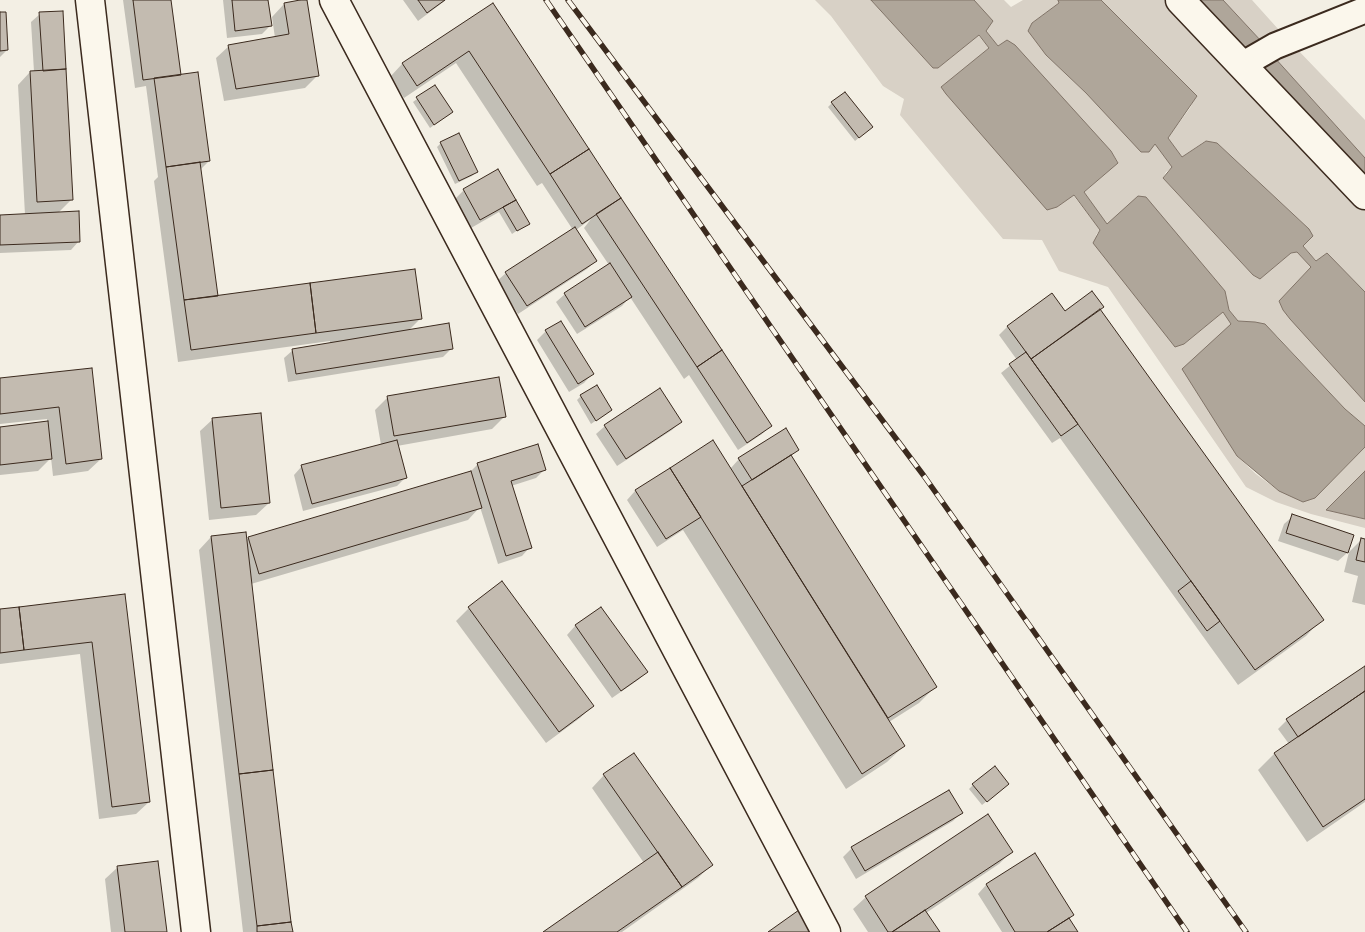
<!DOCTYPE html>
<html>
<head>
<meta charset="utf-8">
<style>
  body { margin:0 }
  canvas { display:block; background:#f3efe4 }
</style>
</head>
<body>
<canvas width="1365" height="932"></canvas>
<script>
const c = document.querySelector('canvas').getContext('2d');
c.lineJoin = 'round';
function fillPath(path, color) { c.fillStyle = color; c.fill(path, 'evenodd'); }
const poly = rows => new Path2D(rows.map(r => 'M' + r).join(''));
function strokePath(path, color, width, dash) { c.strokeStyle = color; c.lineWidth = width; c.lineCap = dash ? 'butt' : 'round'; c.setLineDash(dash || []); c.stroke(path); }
const green = poly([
  [815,0,871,0,933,68,938,68,978,35,989,48,942,87,1057,207,1073,195,1100,230,1096,235,1184,344,1223,312,1232,324,1237,456,1256,474,1279,491,1330,483,1365,447,1365,471,1327,510,1365,519,1365,528,1311,514,1276,502,1246,487,1108,287,1059,271,1042,240,1003,239,900,115,904,99,883,86,831,16],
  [974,0,1004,0,1011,7,1023,0,1058,0,1060,2,1032,23,1046,55,1086,93,1155,143,1173,167,1166,172,1163,178,1253,275,1260,279,1291,253,1297,252,1311,267,1280,301,1365,402,1365,426,1345,409,1277,336,1255,322,1238,321,1229,310,1225,291,1197,260,1107,225,1084,192,1118,162,1111,151,1007,41,998,46,986,31],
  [1101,0,1168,0,1240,75,1365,210,1365,292,1327,253,1317,261,1303,246,1309,229,1217,143,1205,141,1182,157,1168,138,1190,108,1196,96],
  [1223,0,1252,0,1279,30,1262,42],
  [1296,48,1365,120,1365,158,1274,57]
]);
const water = poly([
  [871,0,974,0,993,21,986,31,998,46,1007,40,1015,45,1111,151,1118,163,1084,192,1107,224,1138,196,1146,197,1225,291,1229,310,1238,321,1255,322,1265,324,1345,409,1365,426,1365,447,1315,498,1303,502,1279,491,1237,456,1182,369,1231,324,1223,312,1184,344,1175,347,1093,243,1100,230,1074,195,1057,207,1047,210,946,94,941,87,989,48,979,35,938,68,933,68,871,0],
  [1058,0,1101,0,1197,96,1168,138,1182,157,1206,141,1217,143,1309,229,1313,236,1303,246,1316,261,1327,253,1365,292,1365,402,1290,319,1283,310,1279,301,1311,267,1297,252,1291,253,1260,279,1253,275,1163,178,1172,167,1155,144,1149,152,1141,152,1086,93,1046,55,1028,31,1032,23,1059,3,1058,0],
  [1199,0,1223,0,1262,42,1248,50,1199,0],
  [1274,57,1365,158,1365,174,1263,67,1274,57],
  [1365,471,1365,519,1326,510,1365,471]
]);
const shadow = poly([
  [123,0,170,0,179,76,209,161,200,170,217,297,421,318,408,331,452,348,443,357,288,382,284,358,293,350,330,344,330,341,178,362,154,181,158,177,146,86,135,88],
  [223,0,267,0,270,26,262,34,227,38],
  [403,0,446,0,418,21],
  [284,4,318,75,305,88,224,101,216,58,229,46,275,38,272,17],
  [492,4,770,426,762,434,738,450,689,375,684,379,630,297,622,306,577,334,556,302,565,294,609,265,584,228,591,219,576,230,596,261,587,269,518,314,497,281,506,273,573,230,542,183,537,186,456,63,404,98,390,77,402,64],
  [0,14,7,50,0,57],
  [40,14,72,199,58,213,79,241,71,250,0,253,0,216,25,215,18,85,30,72,34,72,31,22],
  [434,86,452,112,430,128,413,102],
  [832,103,867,131,855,141,828,107],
  [441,143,476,172,472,176,455,184,437,147],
  [498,170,528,223,512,234,499,212,471,228,455,199,464,190],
  [1099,310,1322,619,1306,636,1238,685,1060,438,1052,443,1001,373,1017,360,999,335,1007,327,1064,312],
  [560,322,592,374,584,383,569,392,537,340,546,331],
  [91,369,101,459,88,471,53,476,51,458,38,471,0,475,0,428,47,422,47,419,0,424,0,380],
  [581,396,611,410,591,424,577,400],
  [388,397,504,417,492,429,397,446,406,477,397,486,303,511,294,475,302,466,381,445,375,410],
  [213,419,269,503,256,515,209,520,200,431],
  [680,422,672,430,617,466,596,434,605,426],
  [785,430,797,450,790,457,935,687,919,703,889,722,904,746,887,762,846,789,683,530,657,547,627,500,635,491,713,442,730,469,739,459],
  [478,464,545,469,536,478,511,486,530,547,522,556,498,564,480,507,468,520,251,584,291,932,243,932,199,550,211,537,246,541,248,538,469,473],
  [1293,516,1347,553,1338,561,1278,541,1284,524],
  [1362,539,1365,540,1365,605,1352,602,1358,576,1344,572,1349,552],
  [502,583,592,706,580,718,546,743,456,621,469,608],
  [124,596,149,802,136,814,99,819,80,654,0,664,0,610],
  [601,608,646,672,638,680,612,698,567,635,575,626],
  [1365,667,1365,802,1307,842,1258,770,1274,754,1289,744,1278,729,1287,720],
  [604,775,711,865,698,878,622,932,545,932,644,863,592,788],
  [973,785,1003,788,982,805,969,789],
  [948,791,961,813,953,821,856,879,843,857,852,848],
  [1011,852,999,864,926,913,938,932,868,932,853,909,866,897],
  [1035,855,1068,919,1076,932,1002,932,978,894,986,885],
  [118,867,165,932,111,932,105,879]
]);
const building = poly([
  [133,0,171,0,181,75,143,80,133,0],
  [232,0,268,0,272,26,235,31,232,0],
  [300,0,307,0,319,76,236,89,228,45,289,34,284,3,300,0],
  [418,0,445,0,427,13,418,0],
  [493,3,589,149,550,174,469,51,417,86,402,63,493,3],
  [63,11,66,69,43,71,39,12,63,11],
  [0,12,6,12,8,50,0,51,0,12],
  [66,69,73,200,37,202,30,71,66,69],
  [198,72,210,161,166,167,154,78,198,72],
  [435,85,453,112,434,125,416,97,435,85],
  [845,92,873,127,859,138,831,102,845,92],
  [459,133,478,172,459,181,440,142,459,133],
  [589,149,621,198,582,224,550,174,589,149],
  [200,162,218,296,184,300,166,167,200,162],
  [498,169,516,200,480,220,463,189,498,169],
  [621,198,722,350,697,367,596,214,621,198],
  [516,200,530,224,517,231,503,207,516,200],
  [79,211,80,242,0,245,0,215,79,211],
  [575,227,597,261,527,306,505,272,575,227],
  [610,263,632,297,585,327,564,293,610,263],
  [415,269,422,319,316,333,310,283,415,269],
  [310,283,316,333,191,350,184,300,310,283],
  [1092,291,1104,307,1031,359,1007,326,1052,293,1065,311,1092,291],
  [1100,309,1324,620,1255,670,1031,359,1100,309],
  [561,321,594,374,578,384,545,330,561,321],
  [449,323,453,349,296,374,292,349,449,323],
  [722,350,772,426,747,443,697,367,722,350],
  [1026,352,1078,424,1061,436,1009,364,1026,352],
  [92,368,102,459,66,464,59,407,0,414,0,378,92,368],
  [499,377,506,417,394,436,387,396,499,377],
  [597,385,612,410,596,421,580,395,597,385],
  [660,388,682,422,626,459,604,425,660,388],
  [261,413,270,503,221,508,212,418,261,413],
  [48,421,52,459,0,465,0,427,48,421],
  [786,428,799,450,752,480,738,458,786,428],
  [397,440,407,478,312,504,301,465,397,440],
  [713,440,905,746,862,774,670,468,713,440],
  [538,444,546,470,511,481,532,548,506,556,477,463,538,444],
  [791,455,937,687,888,718,742,486,791,455],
  [670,468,701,517,666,539,635,490,670,468],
  [471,471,482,508,259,574,248,537,471,471],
  [1292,514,1354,535,1348,553,1286,533,1292,514],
  [246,532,273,770,239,774,211,536,246,532],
  [1361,538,1365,539,1365,562,1356,560,1361,538],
  [502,581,594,706,559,732,468,607,502,581],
  [1191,581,1220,621,1207,631,1178,591,1191,581],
  [125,594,150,802,112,807,92,642,24,650,19,607,125,594],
  [19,607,24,650,0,653,0,609,19,607],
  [601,607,648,672,621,691,575,625,601,607],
  [1365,666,1365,691,1298,737,1286,719,1365,666],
  [1365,691,1365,799,1323,827,1274,753,1365,691],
  [634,753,713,865,682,887,603,774,634,753],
  [995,766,1009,784,987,802,972,784,995,766],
  [273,770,291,922,257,926,239,774,273,770],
  [949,790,963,813,865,871,851,847,949,790],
  [988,814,1013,852,892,932,888,932,865,896,988,814],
  [658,852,682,887,617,932,543,932,658,852],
  [1035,853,1074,915,1047,932,1015,932,986,884,1035,853],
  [158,861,167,932,125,932,117,866,158,861],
  [799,910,815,932,768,932,799,910],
  [925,910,940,932,892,932,925,910],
  [1069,918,1078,932,1047,932,1069,918],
  [291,922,293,932,257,932,257,926,291,922]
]);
const minor = poly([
  [1242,65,1275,46,1365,10]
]);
const tertiary = poly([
  [90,0,196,932],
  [1180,0,1365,195]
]);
const primary = poly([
  [334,0,826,932]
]);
const rail = poly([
  [546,0,1187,932],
  [568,0,924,476,1246,932]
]);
fillPath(green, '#d8d1c6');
fillPath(water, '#afa69a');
strokePath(water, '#817468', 1);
fillPath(shadow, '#0003');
fillPath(building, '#c3bbb0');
strokePath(building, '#3b2a1e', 1);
strokePath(minor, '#3b2a1e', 29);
strokePath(tertiary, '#3b2a1e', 31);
strokePath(primary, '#3b2a1e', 31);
strokePath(minor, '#fbf7ec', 25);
strokePath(tertiary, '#fbf7ec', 28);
strokePath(primary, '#fbf7ec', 28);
strokePath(rail, '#3b2a1e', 5.5);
strokePath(rail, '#fbf7ec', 4, [11]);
</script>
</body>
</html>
